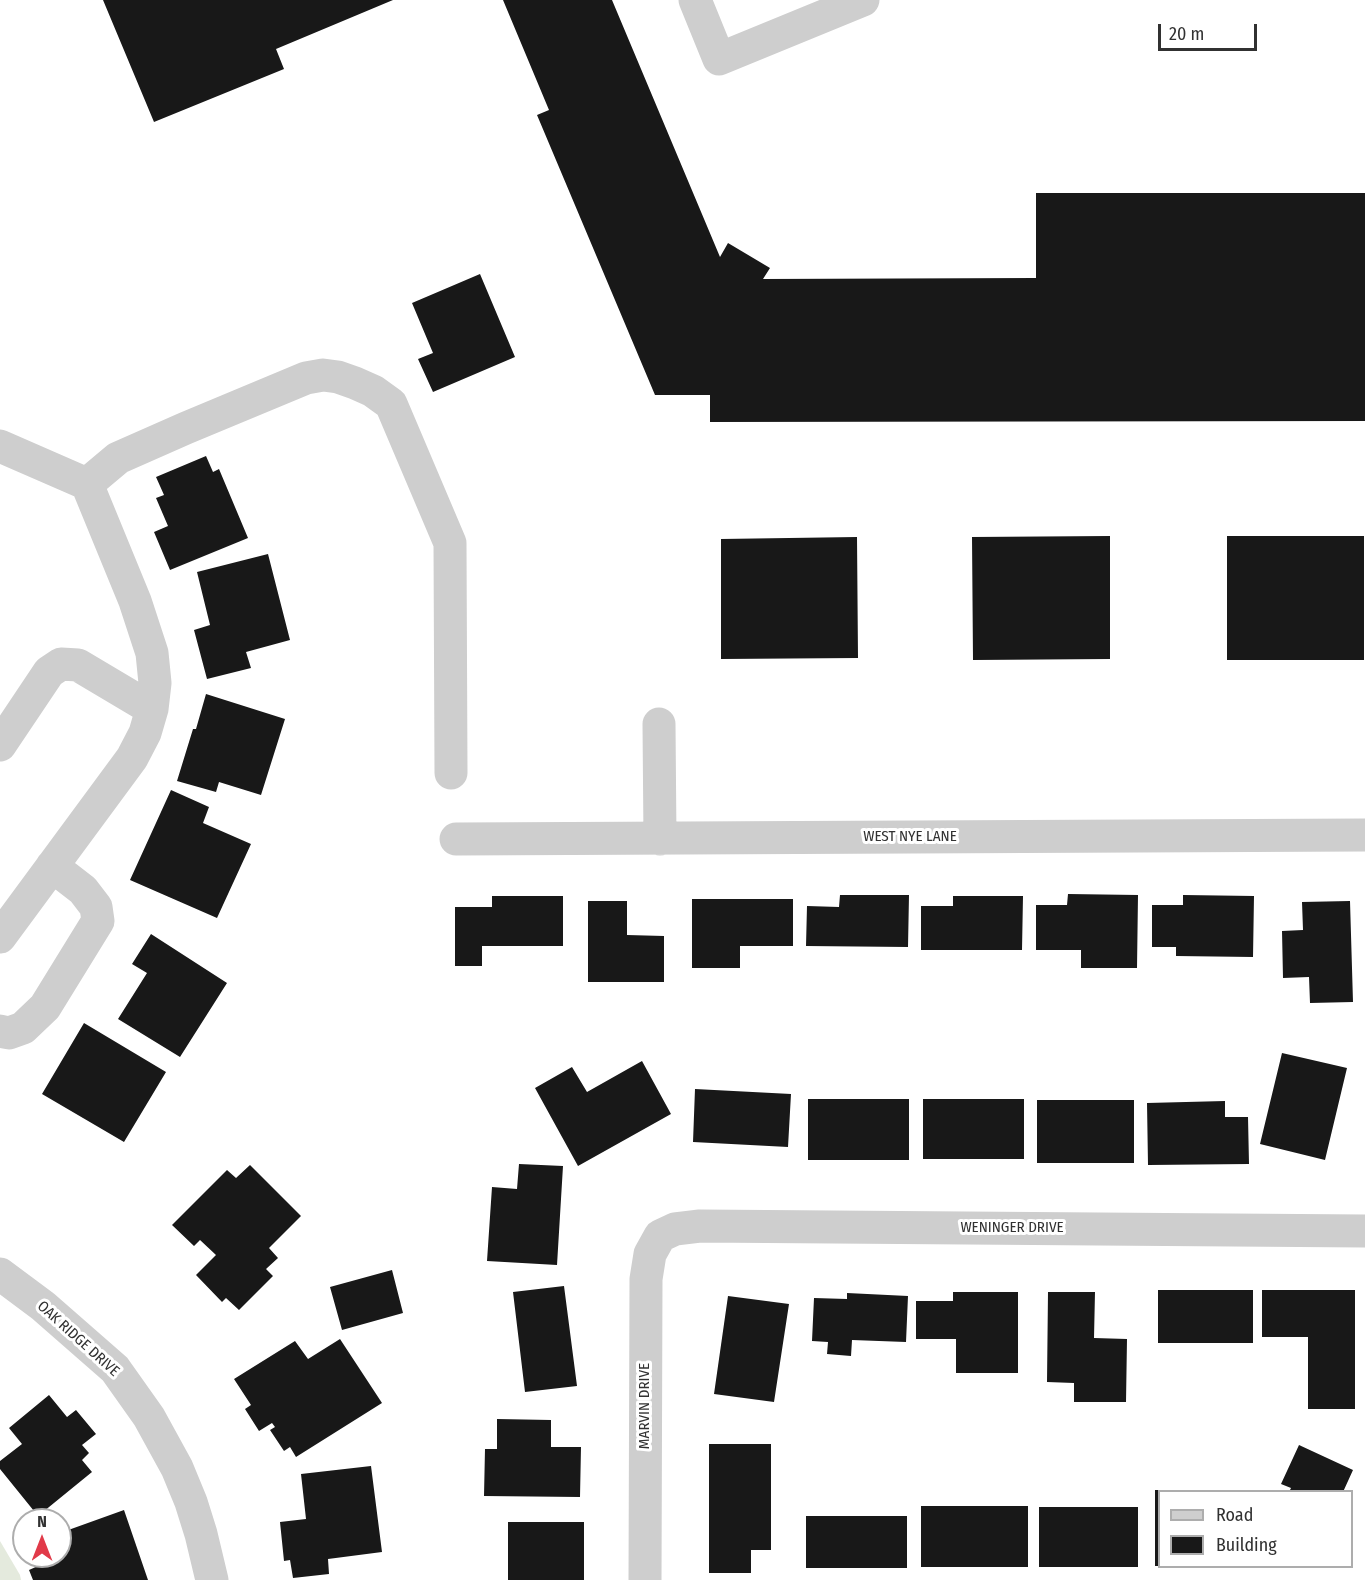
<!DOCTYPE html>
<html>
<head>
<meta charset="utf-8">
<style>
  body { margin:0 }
  #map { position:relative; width:1365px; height:1580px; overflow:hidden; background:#fff; font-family:"Fira Sans Condensed",sans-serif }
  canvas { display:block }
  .legend { position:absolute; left:1158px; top:1490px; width:195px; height:78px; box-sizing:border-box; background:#fff; border:2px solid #adadad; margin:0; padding:8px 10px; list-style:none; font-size:18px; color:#313131 }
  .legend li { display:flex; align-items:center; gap:12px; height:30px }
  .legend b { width:30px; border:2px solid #adadad }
  .north { position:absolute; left:12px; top:1508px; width:60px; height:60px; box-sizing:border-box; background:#fff; border:2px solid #adadad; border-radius:50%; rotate:0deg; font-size:16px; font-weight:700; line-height:24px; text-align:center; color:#313131 }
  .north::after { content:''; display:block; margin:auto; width:21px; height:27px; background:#e13a49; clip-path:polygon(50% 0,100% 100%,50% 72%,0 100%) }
  .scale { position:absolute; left:1158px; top:24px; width:99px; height:27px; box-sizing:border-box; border:3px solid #313131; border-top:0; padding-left:8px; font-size:18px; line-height:21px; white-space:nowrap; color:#313131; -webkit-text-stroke:4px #fff; paint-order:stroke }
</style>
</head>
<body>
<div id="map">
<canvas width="1365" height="1580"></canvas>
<ul class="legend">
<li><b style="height:8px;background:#cecece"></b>Road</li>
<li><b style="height:16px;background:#181818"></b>Building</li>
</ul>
<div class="north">N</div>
<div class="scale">20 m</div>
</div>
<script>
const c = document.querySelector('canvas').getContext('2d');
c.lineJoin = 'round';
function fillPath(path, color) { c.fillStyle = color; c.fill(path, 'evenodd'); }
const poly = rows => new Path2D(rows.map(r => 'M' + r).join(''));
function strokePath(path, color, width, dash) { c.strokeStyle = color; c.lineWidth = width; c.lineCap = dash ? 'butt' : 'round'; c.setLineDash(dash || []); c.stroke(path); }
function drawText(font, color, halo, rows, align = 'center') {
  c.font = font + ' "Fira Sans Condensed",sans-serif'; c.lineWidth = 6; c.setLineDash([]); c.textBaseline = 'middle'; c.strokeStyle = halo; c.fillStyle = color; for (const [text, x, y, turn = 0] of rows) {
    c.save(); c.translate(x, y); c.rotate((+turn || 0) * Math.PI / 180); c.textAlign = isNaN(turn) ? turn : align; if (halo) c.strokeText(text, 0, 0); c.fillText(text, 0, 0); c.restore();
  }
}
const green = poly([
  [0,1541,20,1575,21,1580,0,1580]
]);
const building = poly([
  [103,0,393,0,276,49,284,69,154,122],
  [503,0,612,0,720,257,728,243,770,268,763,279,1036,278,1036,193,1365,193,1365,421,710,422,710,395,655,395,537,115,549,110],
  [480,274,515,357,433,392,418,359,433,353,412,303],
  [206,456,213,472,219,469,248,538,170,570,154,532,168,526,156,498,164,495,156,477],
  [1110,536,1110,659,973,660,972,537],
  [1227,536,1364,536,1364,660,1227,660],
  [857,537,858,658,721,659,721,539],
  [268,554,290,640,246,652,251,668,207,679,194,630,210,625,197,572],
  [206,694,285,719,261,795,219,782,216,792,177,781,193,729,196,729],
  [171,790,209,807,203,823,251,844,217,918,130,880],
  [1068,894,1138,895,1137,968,1081,968,1081,950,1036,950,1036,905,1067,905],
  [840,895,909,895,908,947,806,946,807,906,839,907],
  [1183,895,1254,896,1253,957,1176,956,1176,947,1152,947,1152,905,1183,905],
  [492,896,563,896,563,946,482,946,482,966,455,966,455,907,492,907],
  [953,896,1023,896,1022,950,921,950,921,906,953,906],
  [692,899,793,899,793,946,740,946,740,968,692,968],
  [588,901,627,901,627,935,664,936,664,982,588,982],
  [1350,901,1353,1002,1310,1003,1309,977,1283,978,1282,931,1303,930,1302,902],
  [151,934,227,983,180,1057,118,1019,147,973,132,964],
  [84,1023,166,1072,124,1142,42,1094],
  [1282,1053,1347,1068,1325,1160,1260,1144],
  [642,1061,671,1114,578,1166,535,1088,572,1067,587,1092],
  [695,1089,791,1094,788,1147,693,1142],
  [808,1099,909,1099,909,1160,808,1160],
  [923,1099,1024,1099,1024,1159,923,1159],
  [1037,1100,1134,1100,1134,1163,1037,1163],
  [1225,1101,1225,1117,1248,1117,1249,1164,1148,1165,1147,1103],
  [519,1164,563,1166,557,1265,487,1261,492,1187,517,1189],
  [250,1165,301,1216,269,1248,278,1258,266,1269,273,1276,239,1310,226,1298,222,1302,196,1275,216,1255,200,1240,194,1246,172,1225,227,1170,236,1178],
  [392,1270,403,1313,342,1330,330,1287],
  [564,1286,577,1386,525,1392,513,1292],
  [1158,1290,1253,1290,1253,1343,1158,1343],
  [1262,1290,1355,1290,1355,1409,1308,1409,1308,1337,1262,1337],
  [953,1292,1018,1292,1018,1373,956,1373,956,1339,916,1339,916,1301,953,1301],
  [1048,1292,1095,1292,1094,1338,1127,1339,1126,1402,1074,1402,1074,1383,1047,1382],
  [847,1293,908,1296,906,1342,852,1340,851,1356,827,1354,828,1342,812,1341,814,1298,847,1299],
  [728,1296,789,1304,774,1402,714,1394],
  [340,1339,382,1403,296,1457,290,1447,284,1451,270,1430,275,1427,272,1423,259,1431,245,1409,251,1405,234,1379,295,1341,308,1359],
  [49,1395,67,1417,76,1410,96,1434,82,1445,89,1453,82,1460,92,1472,38,1516,0,1469,0,1461,22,1444,9,1428],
  [497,1419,551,1420,551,1447,581,1447,580,1497,484,1496,485,1449,497,1449],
  [709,1444,771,1444,771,1550,751,1550,751,1573,709,1573],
  [1299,1445,1353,1470,1343,1492,1289,1492,1291,1488,1281,1484],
  [371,1466,382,1552,328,1559,329,1574,293,1578,290,1560,284,1561,280,1522,306,1519,301,1474],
  [1155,1490,1160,1490,1160,1566,1155,1566],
  [921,1506,1028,1506,1028,1567,921,1567],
  [1039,1507,1138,1507,1138,1567,1039,1567],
  [124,1510,148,1580,33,1580,29,1570,38,1566,34,1556,60,1556,60,1533],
  [806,1516,907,1516,907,1568,806,1568],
  [508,1522,584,1522,584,1580,508,1580]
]);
const minor = poly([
  [695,0,719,59,863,0],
  [0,446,87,484,135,601,152,653,155,683,152,709,145,733,132,758,0,937],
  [87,484,118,458,186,428,306,378,323,375,338,377,355,383,373,391,391,404,450,543,451,773],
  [659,724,660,839],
  [0,745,49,672,61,664,78,665,152,709],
  [456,839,1365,835],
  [0,1031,9,1033,23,1028,45,1007,98,921,96,907,83,890,52,866],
  [0,1274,43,1306,115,1369,149,1417,177,1468,191,1502,201,1534,212,1580],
  [645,1580,646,1279,650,1254,660,1236,675,1229,700,1226,1365,1231]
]);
const streetNames = [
  ["WEST NYE LANE",910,837],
  ["WENINGER DRIVE",1012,1228],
  ["OAK RIDGE DRIVE",78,1339,42],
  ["MARVIN DRIVE",645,1406,-90]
];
fillPath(green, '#e4eadd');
fillPath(building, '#181818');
strokePath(minor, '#cecece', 33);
drawText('15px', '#313131', '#fff', streetNames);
</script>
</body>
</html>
